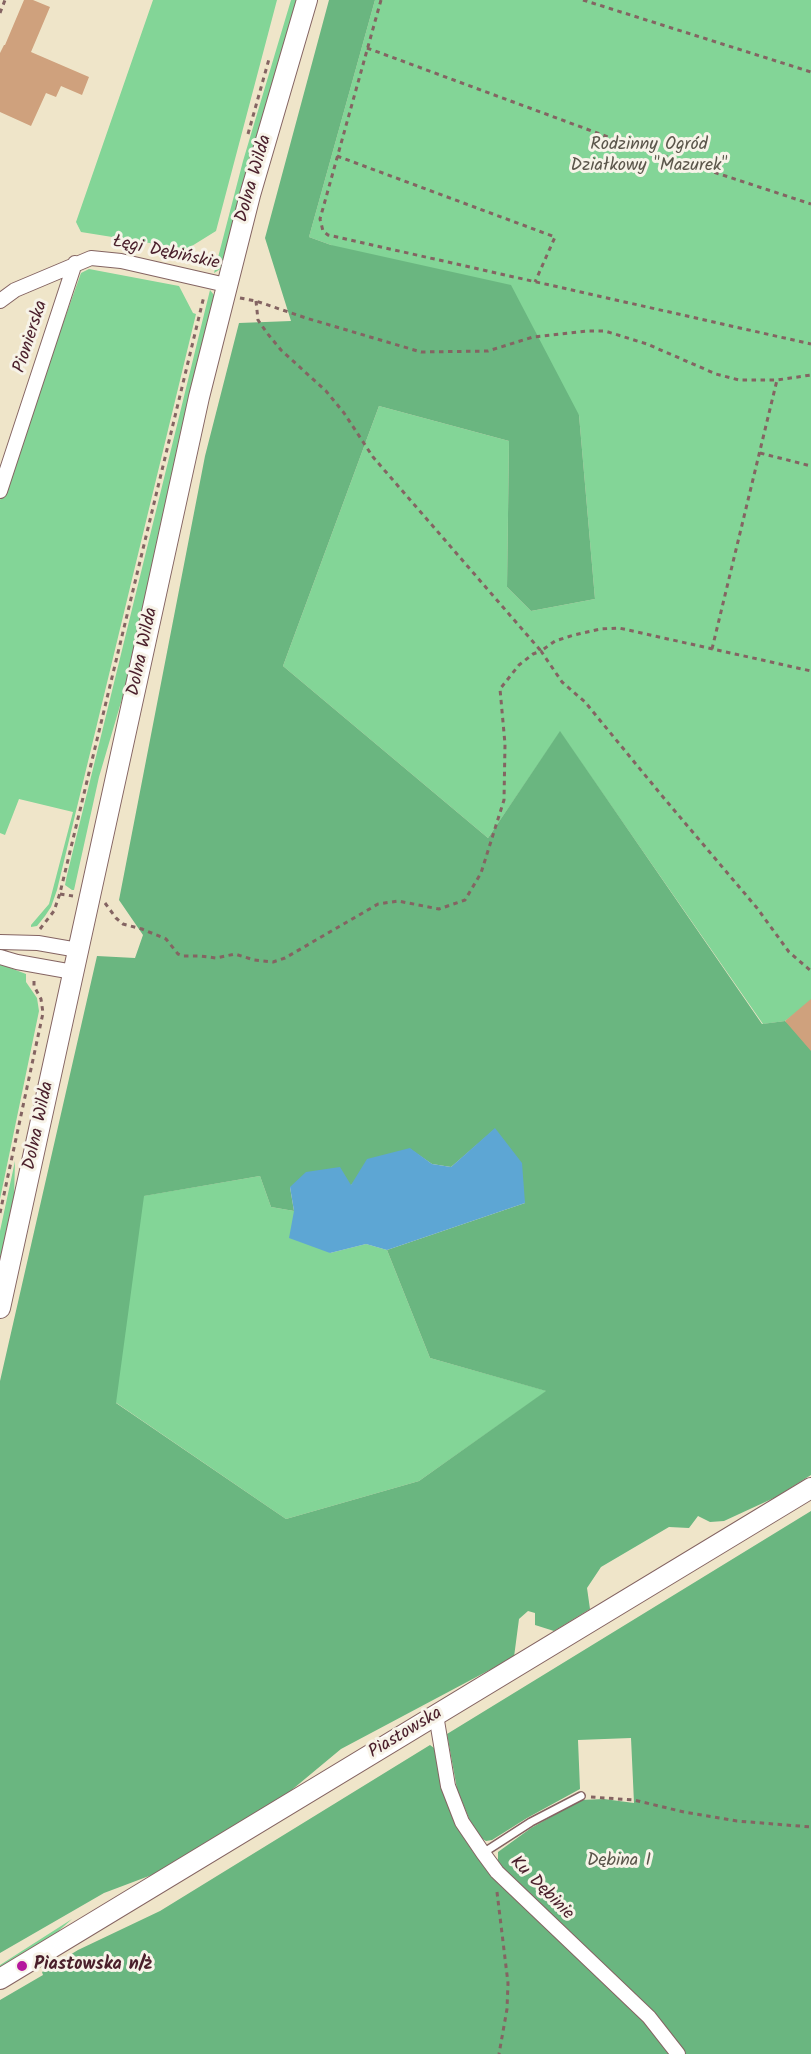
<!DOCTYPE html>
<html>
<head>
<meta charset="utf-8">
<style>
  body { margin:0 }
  canvas { display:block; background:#efe5c9 }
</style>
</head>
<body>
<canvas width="811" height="2054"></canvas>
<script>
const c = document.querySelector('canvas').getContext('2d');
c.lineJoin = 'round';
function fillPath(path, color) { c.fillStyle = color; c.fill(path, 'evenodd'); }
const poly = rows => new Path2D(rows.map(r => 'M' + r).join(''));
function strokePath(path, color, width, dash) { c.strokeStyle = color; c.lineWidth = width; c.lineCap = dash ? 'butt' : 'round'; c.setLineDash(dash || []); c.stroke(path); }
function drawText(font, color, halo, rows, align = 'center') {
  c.font = font + ' Kalam,sans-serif'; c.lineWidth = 6; c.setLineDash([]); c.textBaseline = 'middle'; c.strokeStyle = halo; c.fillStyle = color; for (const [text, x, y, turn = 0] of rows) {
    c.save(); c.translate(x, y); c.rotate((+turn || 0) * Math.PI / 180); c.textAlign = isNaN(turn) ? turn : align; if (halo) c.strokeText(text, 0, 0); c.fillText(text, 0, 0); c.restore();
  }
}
const green = poly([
  [153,0,277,0,216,231,187,249,81,232,76,222],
  [291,0,299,0,222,268,214,273,243,161],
  [375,0,811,0,811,1002,785,1021,763,1024,560,732,488,838,283,666,379,406,509,441,507,587,531,611,595,599,579,415,331,245,309,237],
  [89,269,179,286,193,313,196,314,57,890,51,907,45,916,37,926,31,927,31,925,49,904,73,812,19,799,5,835,0,833,0,500,81,273],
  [210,290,214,295,213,300,129,675,99,777,74,890,72,890,65,885,67,875],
  [0,964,26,974,26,982,37,998,39,1011,0,1199],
  [15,1161,14,1199,0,1266,0,1231],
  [260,1176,271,1207,294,1211,330,1253,366,1244,387,1250,430,1358,547,1391,419,1481,286,1519,115,1402,143,1196],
  [72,1919,45,1943,0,1970,0,1965]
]);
const forest = poly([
  [329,0,375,0,309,237,331,245,511,285,579,415,595,599,531,611,507,587,509,441,379,406,283,666,488,838,560,731,762,1024,785,1021,811,1039,811,1475,776,1497,724,1521,710,1522,698,1516,689,1528,669,1527,601,1567,587,1588,590,1609,554,1631,535,1625,535,1613,528,1611,519,1619,514,1657,341,1749,276,1803,157,1873,104,1893,0,1953,0,1381,97,956,135,958,143,935,119,900,205,456,239,323,291,321,265,238],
  [495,1129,525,1203,387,1250,430,1358,546,1391,419,1481,286,1519,116,1403,144,1196,260,1176,271,1207,294,1211,290,1187,351,1185,410,1149,432,1164,451,1167],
  [811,1511,811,2054,0,2054,0,2000,43,1975,42,1972,78,1950,160,1911,430,1745,434,1748,454,1818,473,1852,491,1874,498,1862,498,1852,531,1828,581,1800,604,1799,634,1803,631,1738,578,1740,580,1789,527,1818,492,1840,486,1841,481,1838,473,1828,457,1789,447,1734]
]);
const water = poly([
  [495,1128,522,1163,525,1203,387,1250,366,1244,330,1253,289,1238,294,1211,290,1187,306,1172,340,1167,351,1185,367,1159,410,1148,432,1164,451,1167]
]);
const building = poly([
  [24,0,33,0,50,7,31,52,89,77,82,95,61,86,56,97,46,93,31,126,0,112,0,53,4,45,5,45],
  [811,999,811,1051,785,1021]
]);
const path = poly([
  [381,0,320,219,323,231,328,235,811,344],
  [583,0,811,72],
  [0,13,5,0],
  [367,48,619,141,811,204],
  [248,134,269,59],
  [337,156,555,237,535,282],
  [240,298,256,301,306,318,421,352,488,351,533,337,587,331,605,331,647,344,716,374,739,380,777,380,811,375],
  [256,301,258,320,267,333,281,350,326,391,344,413,373,457,541,651,555,641,574,635,600,629,619,628,811,671],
  [760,453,811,466],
  [712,649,777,380],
  [60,894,73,896],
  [105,903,116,918,123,924,142,929,166,939,178,954,183,956,200,956,216,958,235,954,254,960,273,962,285,958,378,904,398,901,439,909,465,900,481,873,504,800,505,744,500,689,519,665,533,654,541,651,562,682,585,702,663,797,757,908,789,952,811,971],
  [40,929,54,911,60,893,204,296],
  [0,1213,43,1013,41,999,34,986,34,978],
  [591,1797,634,1800,684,1812,737,1821,811,1827],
  [497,1892,508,1983,507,2009,499,2054]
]);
const lane = poly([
  [483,1853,531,1822,581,1796]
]);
const street = poly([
  [0,301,15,290,91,258,121,261,226,285],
  [0,491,75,263],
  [0,942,38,943,78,950],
  [0,957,17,962,73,972],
  [436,1715,448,1786,462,1822,483,1853,497,1872,649,2017,678,2054]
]);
const secondary = poly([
  [0,1308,199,397,250,195,307,0],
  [0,1979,811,1488]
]);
const markers = [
  [22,1966,6,"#b5179e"]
];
const parkNames = [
  ["Rodzinny Ogród",649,146],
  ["Działkowy \"Mazurek\"",649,167],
  ["Dębina I",619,1862]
];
const streetNames = [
  ["Dolna Wilda",255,179,-74],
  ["Łęgi Dębińskie",166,254,12],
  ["Pionierska",32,337,-72],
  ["Dolna Wilda",144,652,-78],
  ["Dolna Wilda",40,1126,-78],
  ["Piastowska",406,1734,-31],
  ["Ku Dębinie",541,1889,45]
];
const poiNames = [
  ["Piastowska n/ż",34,1966]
];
fillPath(green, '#83d597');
fillPath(forest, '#6ab680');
fillPath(water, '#5da6d4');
fillPath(building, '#cfa17d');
strokePath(lane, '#846462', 10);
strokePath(street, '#846462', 16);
strokePath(secondary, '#846462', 22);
strokePath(path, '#846462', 3, [4.5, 4.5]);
strokePath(lane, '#fff', 7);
strokePath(street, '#fff', 14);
strokePath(secondary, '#fff', 20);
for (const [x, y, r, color] of markers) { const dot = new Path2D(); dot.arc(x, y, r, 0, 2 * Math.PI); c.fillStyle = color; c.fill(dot); strokePath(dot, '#f7f3e8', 2); }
drawText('18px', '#5b564b', '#f7f3e8', parkNames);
drawText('18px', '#4a1f2b', '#f7f3e8', streetNames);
drawText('bold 18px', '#4a1f2b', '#f7f3e8', poiNames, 'left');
</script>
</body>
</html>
